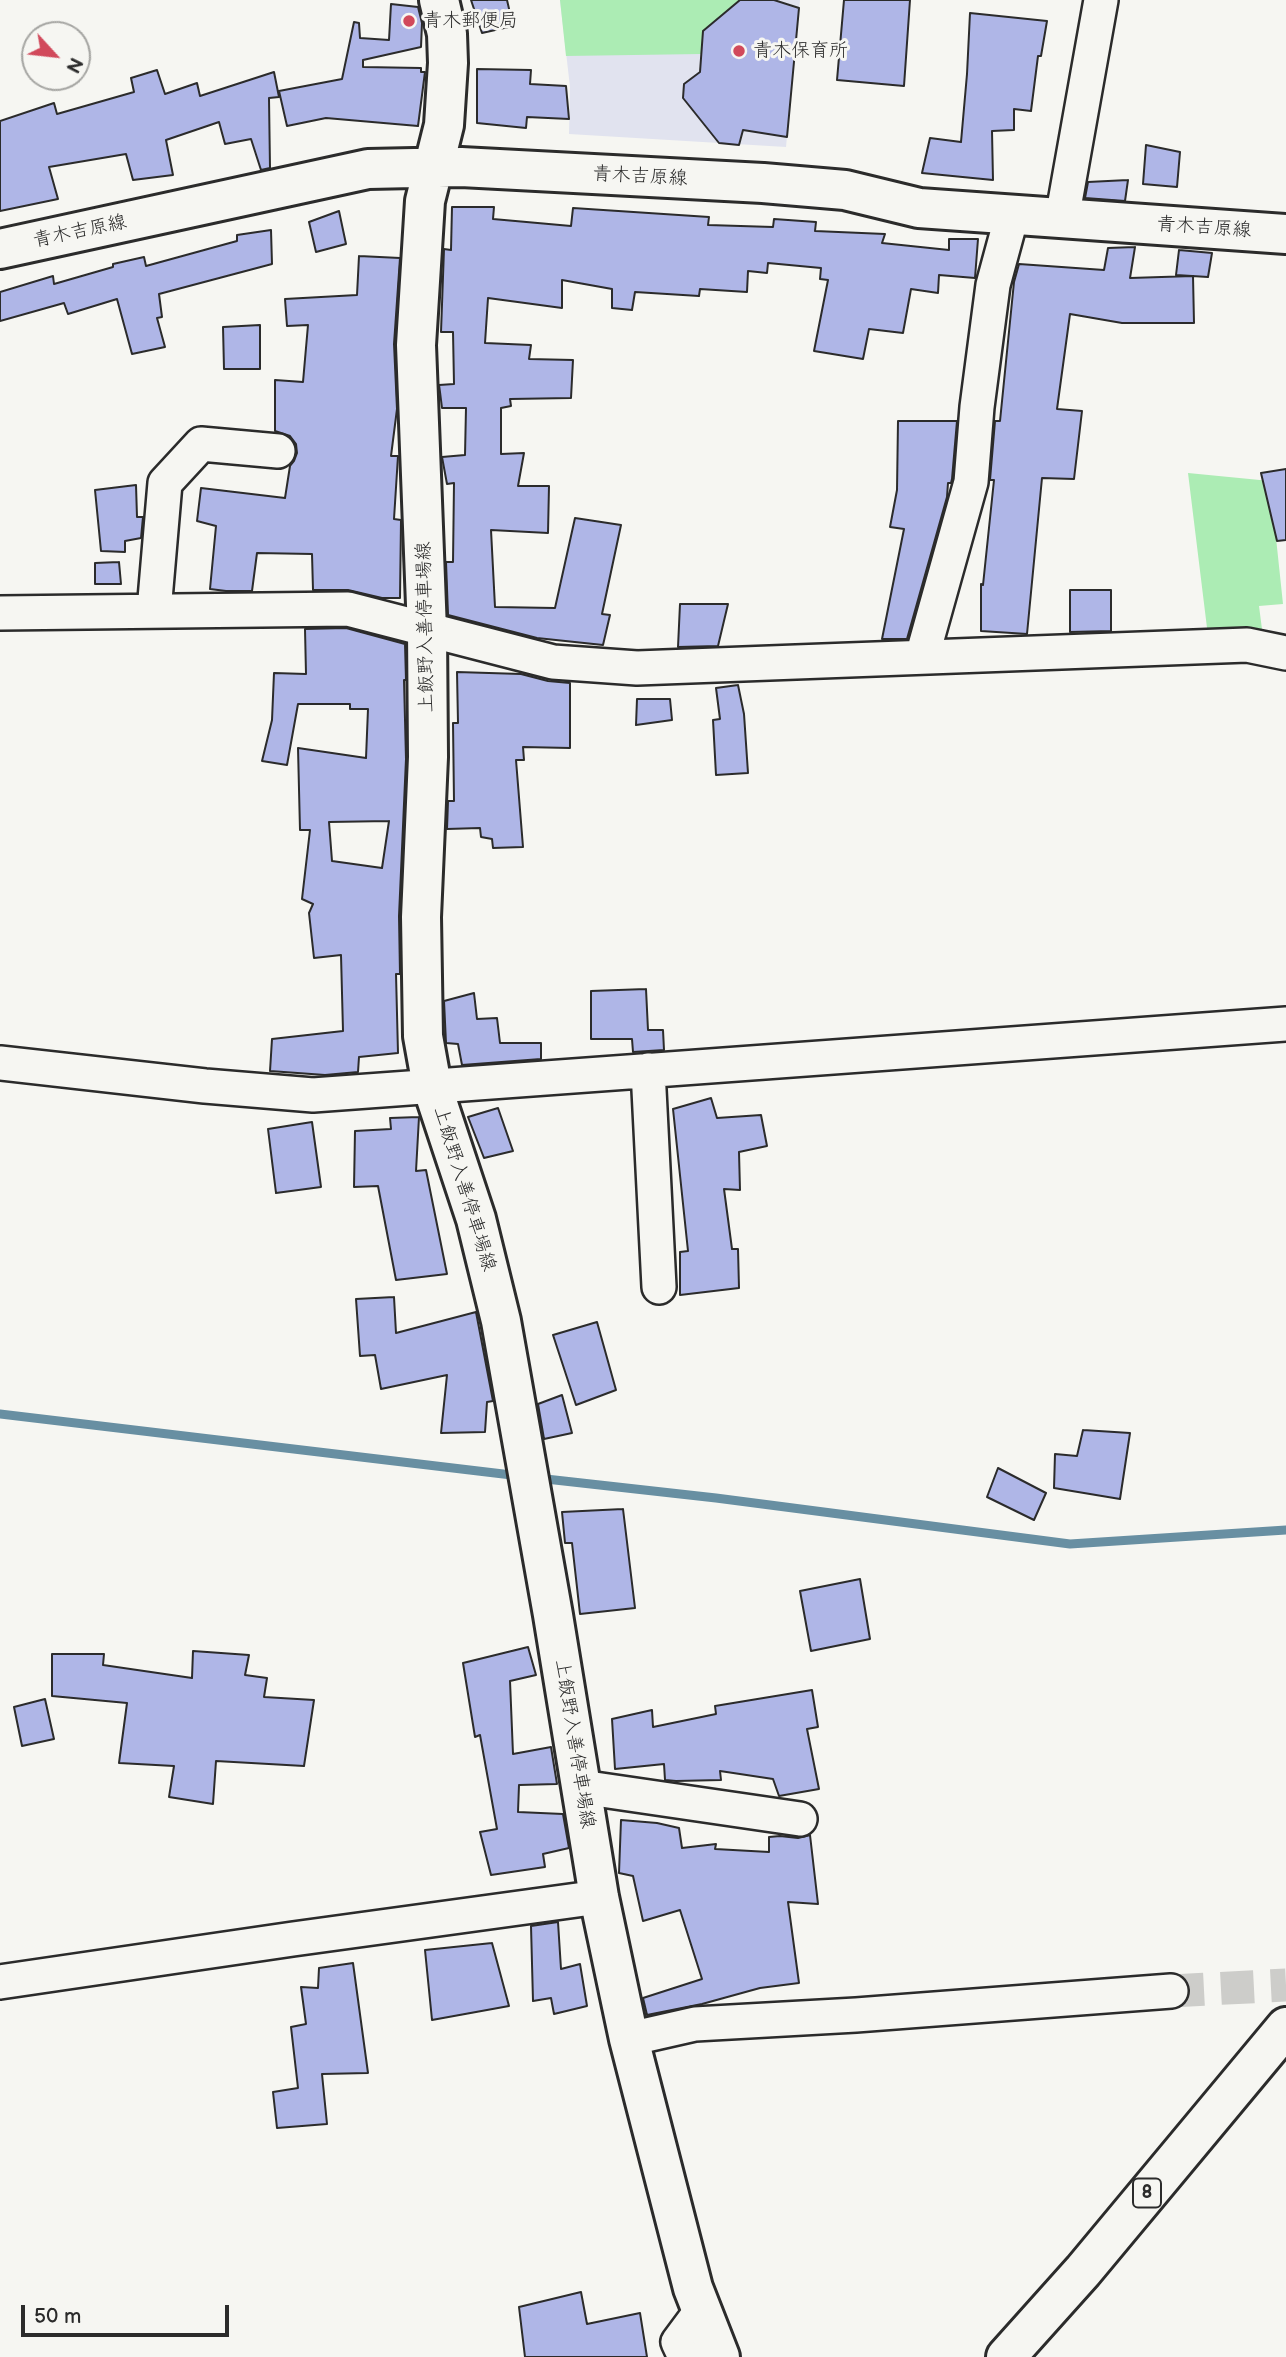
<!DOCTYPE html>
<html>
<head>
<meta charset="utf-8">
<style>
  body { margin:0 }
  #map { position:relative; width:1286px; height:2357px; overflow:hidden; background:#f6f6f2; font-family:"Balsamiq Sans",sans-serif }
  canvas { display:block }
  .north { position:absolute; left:21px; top:21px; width:70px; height:70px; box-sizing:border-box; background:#f6f6f2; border:2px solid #a5a5a2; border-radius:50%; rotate:117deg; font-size:19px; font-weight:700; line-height:28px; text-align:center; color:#2b2b2b }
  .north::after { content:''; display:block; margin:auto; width:24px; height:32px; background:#d1495b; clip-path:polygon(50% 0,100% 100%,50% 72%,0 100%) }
  .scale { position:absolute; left:21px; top:2305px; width:208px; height:32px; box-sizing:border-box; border:4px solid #2b2b2b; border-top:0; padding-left:9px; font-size:21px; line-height:24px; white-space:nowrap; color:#2b2b2b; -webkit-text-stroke:5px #f6f6f2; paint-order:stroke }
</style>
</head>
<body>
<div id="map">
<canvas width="1286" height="2357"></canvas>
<div class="north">N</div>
<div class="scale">50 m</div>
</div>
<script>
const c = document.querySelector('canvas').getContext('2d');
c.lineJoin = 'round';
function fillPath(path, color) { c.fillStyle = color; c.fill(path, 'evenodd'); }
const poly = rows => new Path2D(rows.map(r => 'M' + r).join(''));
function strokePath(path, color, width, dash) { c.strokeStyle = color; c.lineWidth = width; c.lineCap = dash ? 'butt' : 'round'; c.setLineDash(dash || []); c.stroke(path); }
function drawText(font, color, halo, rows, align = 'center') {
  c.font = font + ' "Balsamiq Sans","Klee One",sans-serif'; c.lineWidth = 6; c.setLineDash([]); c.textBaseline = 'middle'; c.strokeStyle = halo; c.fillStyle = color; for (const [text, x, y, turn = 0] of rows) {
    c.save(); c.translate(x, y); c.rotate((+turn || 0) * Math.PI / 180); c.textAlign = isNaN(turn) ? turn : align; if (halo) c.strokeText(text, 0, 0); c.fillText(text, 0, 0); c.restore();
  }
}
const built = poly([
  [560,0,800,0,786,147,569,134,570,87]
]);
const green = poly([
  [560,0,740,0,703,31,701,54,566,56],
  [1188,473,1270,481,1283,604,1259,606,1263,637,1208,636]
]);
const stream = poly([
  [0,1414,520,1476],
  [537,1478,716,1498,1070,1544,1286,1530]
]);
const building = poly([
  [471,0,507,0,513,26,482,33,471,0],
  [740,0,774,0,799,8,787,137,743,130,739,145,719,143,683,98,684,84,700,72,703,31,740,0],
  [844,0,910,0,904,86,837,80,844,0],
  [391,4,418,7,422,23,421,47,363,60,363,67,421,68,421,72,425,72,418,126,326,118,287,126,279,91,342,79,354,22,359,23,360,38,389,40,391,4],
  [970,13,1047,21,1041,56,1038,56,1031,111,1014,109,1014,130,992,131,993,180,922,173,930,138,961,142,967,74,970,13],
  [477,69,531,70,530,84,566,86,569,119,527,117,526,128,477,123,477,69],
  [157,70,165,94,197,83,200,96,274,72,279,97,269,98,270,168,261,170,251,139,225,144,219,122,166,140,173,175,133,180,126,154,49,167,58,199,0,211,0,121,54,103,57,114,134,92,131,78,157,70],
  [1146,145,1180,152,1177,187,1143,184,1146,145],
  [1128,180,1125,201,1085,198,1088,182,1128,180],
  [452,207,494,207,493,219,571,226,573,208,709,217,708,225,773,227,774,219,816,222,815,231,885,234,882,243,949,250,949,239,978,239,975,278,939,275,938,293,911,289,903,333,869,329,863,359,814,351,828,280,820,279,821,268,768,263,767,273,748,271,747,292,700,289,699,296,635,292,632,310,612,308,612,289,562,280,562,308,488,298,485,343,531,345,529,359,573,360,571,398,510,399,511,406,501,408,501,454,524,453,518,486,549,486,548,533,491,530,495,607,555,608,575,518,621,525,602,614,610,615,603,645,537,638,448,615,446,562,453,562,454,483,447,484,442,457,465,455,466,408,442,408,440,392,439,385,454,384,453,332,441,332,444,249,451,250,452,207],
  [339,211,346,244,316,252,309,222,339,211],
  [271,230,272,264,159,294,162,317,157,318,165,347,132,354,117,299,68,314,64,303,0,321,0,292,53,276,54,284,113,267,113,264,144,257,146,266,237,241,237,235,271,230],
  [1135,247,1130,278,1193,276,1194,323,1122,323,1070,314,1057,409,1082,411,1074,479,1042,478,1027,634,981,631,981,584,983,585,994,480,990,480,995,421,1000,421,1014,282,1019,264,1104,270,1108,248,1135,247],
  [1179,250,1212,253,1208,277,1176,275,1179,250],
  [359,256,400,258,394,344,397,409,391,456,398,456,394,519,401,520,400,598,382,598,348,590,313,590,312,554,257,553,252,591,226,591,210,589,216,526,197,521,201,488,285,498,290,466,294,461,297,453,296,444,290,436,275,431,275,380,303,382,308,325,287,326,285,299,357,295,359,256],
  [260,325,260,369,224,369,223,327,260,325],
  [898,421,957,421,952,479,951,483,948,483,947,497,907,639,882,639,904,529,890,527,897,490,898,421],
  [1286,469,1286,540,1277,541,1261,473,1286,469],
  [136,485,137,517,143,517,141,538,125,541,125,552,101,551,95,490,136,485],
  [119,562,121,584,95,584,95,563,119,562],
  [1070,590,1111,590,1111,631,1070,632,1070,590],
  [680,604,728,604,718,646,678,647,680,604],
  [346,628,405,644,406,680,404,680,406,759,399,916,400,974,396,974,398,1053,359,1057,358,1072,325,1075,270,1071,272,1039,343,1031,341,955,314,958,309,913,313,904,302,899,310,830,300,830,298,748,366,758,368,709,350,709,350,704,298,704,287,765,262,761,272,720,274,673,306,674,305,629,346,628],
  [389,821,382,868,332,861,329,822,389,821],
  [457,672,521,674,548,681,570,683,570,748,523,747,524,760,516,760,523,847,493,848,492,839,481,837,480,828,447,829,448,801,454,801,453,723,458,723,457,672],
  [738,685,744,714,748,773,716,775,713,720,720,719,716,688,738,685],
  [637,699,670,699,672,720,636,725,637,699],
  [646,989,648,1030,663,1030,664,1050,633,1052,632,1039,591,1039,591,991,646,989],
  [474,993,477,1019,497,1018,500,1043,541,1043,541,1059,462,1065,458,1044,446,1043,444,1001,474,993],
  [711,1098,717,1118,761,1115,767,1146,739,1152,740,1190,724,1189,732,1249,738,1249,739,1288,680,1295,680,1252,688,1251,673,1109,711,1098],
  [498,1108,513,1151,484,1158,468,1117,498,1108],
  [419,1117,416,1171,426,1170,447,1274,396,1280,378,1186,354,1187,355,1131,391,1129,390,1118,419,1117],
  [312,1122,321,1187,276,1193,268,1129,312,1122],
  [394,1297,396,1333,476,1312,493,1401,487,1402,485,1432,441,1433,447,1375,381,1389,375,1355,360,1356,356,1299,394,1297],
  [597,1322,616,1390,576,1405,553,1335,597,1322],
  [562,1395,572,1433,544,1439,538,1404,562,1395],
  [1083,1430,1130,1433,1120,1499,1054,1488,1055,1454,1077,1456,1083,1430],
  [998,1468,1046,1493,1034,1520,987,1497,998,1468],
  [623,1509,635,1608,580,1614,572,1543,565,1543,562,1512,623,1509],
  [860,1579,870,1639,811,1651,800,1591,860,1579],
  [528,1647,536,1675,510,1681,513,1754,551,1747,557,1784,519,1785,518,1812,563,1814,569,1848,543,1854,545,1867,491,1875,480,1832,497,1829,480,1735,475,1737,463,1663,528,1647],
  [193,1651,249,1655,245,1675,267,1678,264,1697,314,1700,304,1766,216,1761,213,1804,169,1797,174,1766,119,1763,127,1703,52,1696,52,1654,104,1654,103,1665,192,1678,193,1651],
  [812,1690,818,1727,807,1729,819,1789,779,1796,773,1779,720,1771,721,1780,676,1781,665,1780,664,1764,615,1769,612,1719,652,1710,653,1727,716,1714,715,1706,812,1690],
  [45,1699,54,1739,22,1746,14,1707,45,1699],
  [621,1820,657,1823,679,1828,682,1848,716,1844,715,1849,769,1852,769,1837,780,1836,798,1838,810,1835,818,1904,788,1902,799,1983,760,1988,702,2004,647,2015,643,1998,702,1979,680,1910,643,1921,633,1876,619,1873,621,1820],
  [558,1922,561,1969,580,1964,587,2006,554,2014,551,1998,533,2001,531,1926,558,1922],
  [492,1943,509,2006,432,2020,425,1950,492,1943],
  [353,1963,368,2073,322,2074,327,2124,277,2128,273,2092,298,2088,291,2027,306,2024,301,1987,318,1988,319,1968,353,1963],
  [581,2292,587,2324,640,2313,647,2357,525,2357,519,2307,581,2292]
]);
const minorTunnel = poly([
  [1171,1991,1286,1985]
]);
const minor = poly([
  [1062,219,1101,0],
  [154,611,165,483,201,444,278,451],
  [0,613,348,609,553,662,637,668,1247,645,1286,653],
  [922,657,971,482,977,407,993,285,1012,215],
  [0,1063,205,1086,313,1095,1286,1024],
  [648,1070,659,1287],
  [581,1787,800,1819],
  [0,1982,293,1939,599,1897],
  [629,2039,695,2024,856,2015,1171,1991],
  [685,2357,678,2342,701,2311]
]);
const secondary = poly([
  [439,0,447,34,448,63,444,125,425,201,416,345,427,631,428,757,421,917,423,1036,432,1086,476,1219,501,1321,553,1615,599,1897,629,2039,693,2288,720,2357],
  [0,249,368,169,461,167,763,183,845,190,919,208,1286,234]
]);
const trunk = poly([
  [1006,2357,1083,2271,1286,2027]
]);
const markers = [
  [409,21,7,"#d1495b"],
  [739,51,7,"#d1495b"]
];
const shields = [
  [1147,2193,28]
];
const shieldNames = [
  ["8",1147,2193]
];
const poiNames = [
  ["青木郵便局",423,21],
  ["青木保育所",753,51]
];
const streetNames = [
  ["青木吉原線",640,177,3],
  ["青木吉原線",1204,228,4],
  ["青木吉原線",80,232,-12],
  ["上飯野入善停車場線",426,627,-91],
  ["上飯野入善停車場線",464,1189,73],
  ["上飯野入善停車場線",574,1744,81]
];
fillPath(built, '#e1e3ef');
fillPath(green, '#acecb4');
strokePath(stream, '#688fa2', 9);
fillPath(building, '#afb6e7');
strokePath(building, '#2b2b2b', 2);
strokePath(minorTunnel, '#cdcdca', 33, [33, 17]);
strokePath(minor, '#2b2b2b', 38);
strokePath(secondary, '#2b2b2b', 44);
strokePath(trunk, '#2b2b2b', 44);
strokePath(minor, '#f6f6f2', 33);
strokePath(secondary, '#f6f6f2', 38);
strokePath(trunk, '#f6f6f2', 38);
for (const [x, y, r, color] of markers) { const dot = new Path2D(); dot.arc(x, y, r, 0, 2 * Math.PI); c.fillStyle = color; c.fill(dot); strokePath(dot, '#f6f6f2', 2.5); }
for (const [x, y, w] of shields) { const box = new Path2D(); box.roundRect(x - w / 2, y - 14.5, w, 29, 5); c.fillStyle = '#f6f6f2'; c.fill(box); strokePath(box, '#2b2b2b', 2); }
drawText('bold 18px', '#2b2b2b', null, shieldNames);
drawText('19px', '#2b2b2b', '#f6f6f2', poiNames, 'left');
drawText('19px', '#2b2b2b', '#f6f6f2', streetNames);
</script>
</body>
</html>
